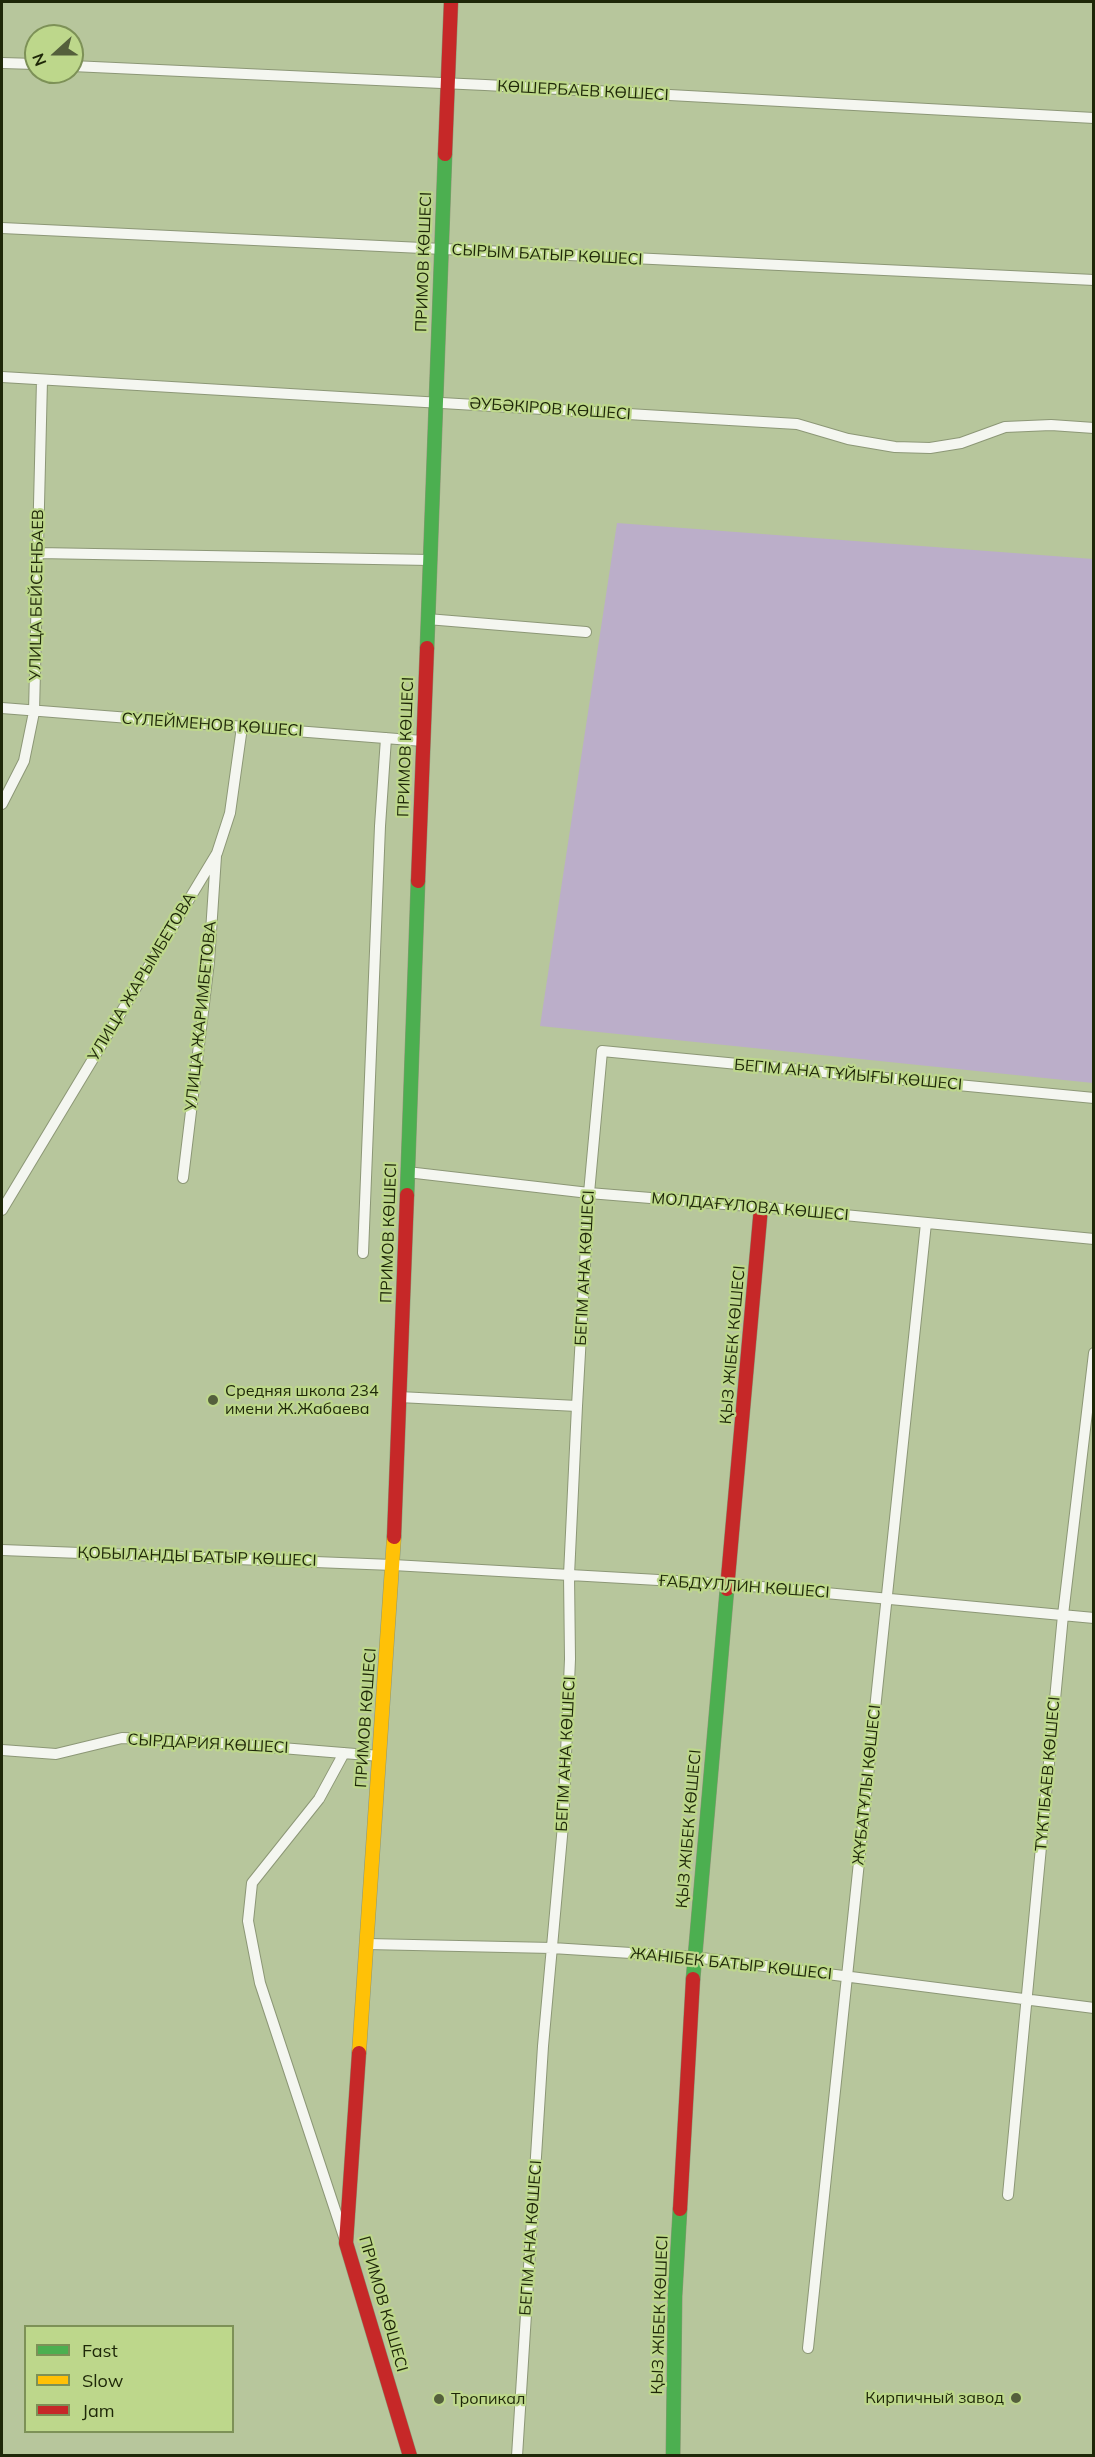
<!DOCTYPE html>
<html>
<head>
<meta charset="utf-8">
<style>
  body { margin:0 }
  #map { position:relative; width:1095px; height:2457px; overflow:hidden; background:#b7c69c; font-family:Mulish,sans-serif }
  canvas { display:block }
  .frame { position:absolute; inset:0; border:3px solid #1e2708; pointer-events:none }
  .legend { position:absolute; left:24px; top:2325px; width:210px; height:108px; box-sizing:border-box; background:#bdd78b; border:2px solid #7d9157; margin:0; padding:8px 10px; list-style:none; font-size:18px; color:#1e2708 }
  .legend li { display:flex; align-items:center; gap:12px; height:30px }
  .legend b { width:30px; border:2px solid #7d9157 }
  .north { position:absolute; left:24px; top:24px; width:60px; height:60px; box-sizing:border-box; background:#bdd78b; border:2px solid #7d9157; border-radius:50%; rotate:249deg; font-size:16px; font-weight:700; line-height:24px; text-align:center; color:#1e2708 }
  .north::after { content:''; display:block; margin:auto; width:21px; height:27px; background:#545f3c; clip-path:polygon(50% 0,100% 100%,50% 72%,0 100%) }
</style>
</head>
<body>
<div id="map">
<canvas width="1095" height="2457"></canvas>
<div class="frame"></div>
<ul class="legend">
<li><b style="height:8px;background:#4caf50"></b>Fast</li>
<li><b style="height:8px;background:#ffc107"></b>Slow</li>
<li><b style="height:8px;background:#c62828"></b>Jam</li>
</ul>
<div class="north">N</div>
</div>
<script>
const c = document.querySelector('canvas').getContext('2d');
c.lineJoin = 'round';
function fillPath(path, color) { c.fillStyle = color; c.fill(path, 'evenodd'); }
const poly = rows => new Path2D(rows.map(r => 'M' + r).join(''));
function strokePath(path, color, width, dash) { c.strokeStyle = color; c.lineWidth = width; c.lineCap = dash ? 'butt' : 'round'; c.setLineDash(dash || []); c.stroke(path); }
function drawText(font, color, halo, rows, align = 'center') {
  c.font = font + ' Mulish,sans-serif'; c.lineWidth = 4.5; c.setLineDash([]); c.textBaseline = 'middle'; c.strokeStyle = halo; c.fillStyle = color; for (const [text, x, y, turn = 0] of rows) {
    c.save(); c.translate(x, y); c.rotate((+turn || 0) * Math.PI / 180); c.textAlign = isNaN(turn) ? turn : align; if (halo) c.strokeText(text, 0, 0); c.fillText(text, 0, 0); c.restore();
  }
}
const green = poly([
  [617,523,1093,559,1093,1083,540,1026]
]);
const street = poly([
  [2,63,36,64],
  [72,66,485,85,1094,118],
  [2,228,1094,280],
  [2,377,797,424,848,439,895,447,930,448,961,443,1005,427,1051,425,1094,428],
  [38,553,430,560],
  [427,619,586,632],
  [2,708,423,741],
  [2,804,24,761,34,712,42,380],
  [407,1172,589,1193,761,1207,1094,1239],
  [183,1178,209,962,216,856],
  [2,1210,217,853,230,813,242,727],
  [363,1253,380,826,386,738],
  [399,1397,577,1406],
  [2,1550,393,1565,729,1584,1094,1618],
  [2,1750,56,1754,122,1738,183,1740,380,1756],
  [367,1944,552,1948,694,1957,1094,2008],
  [1008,2195,1063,1615,1094,1353],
  [344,2237,260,1983,248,1921,252,1883,319,1799,344,1753],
  [808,2348,926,1223],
  [517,2456,543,2046,563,1825,570,1659,569,1575,577,1406,589,1193,602,1051,1094,1098]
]);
const fast = poly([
  [427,648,445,154],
  [407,1195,418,881],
  [693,1979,727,1589],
  [673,2456,675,2296,680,2209]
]);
const slow = poly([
  [359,2053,394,1537]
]);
const jam = poly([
  [445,154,451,2],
  [418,881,427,648],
  [394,1537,407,1195],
  [727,1589,761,1207],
  [359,2053,346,2243,410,2456],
  [680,2209,693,1979]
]);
const markers = [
  [213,1400,6,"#545f3c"],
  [1016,2398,6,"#545f3c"],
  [439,2399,6,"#545f3c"]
];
const streetNames = [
  ["КӨШЕРБАЕВ КӨШЕСІ",583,91,3],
  ["СЫРЫМ БАТЫР КӨШЕСІ",547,255,3],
  ["ПРИМОВ КӨШЕСІ",424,262,-88],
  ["ӘУБӘКІРОВ КӨШЕСІ",550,409,4],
  ["УЛИЦА БЕЙСЕНБАЕВ",37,595,-89],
  ["СҮЛЕЙМЕНОВ КӨШЕСІ",212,725,4],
  ["ПРИМОВ КӨШЕСІ",406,747,-88],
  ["УЛИЦА ЖАРЫМБЕТОВА",142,977,-59],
  ["УЛИЦА ЖАРИМБЕТОВА",201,1016,-84],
  ["БЕГІМ АНА ТҰЙЫҒЫ КӨШЕСІ",848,1075,5],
  ["МОЛДАҒҰЛОВА КӨШЕСІ",750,1207,5],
  ["ПРИМОВ КӨШЕСІ",389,1233,-88],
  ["БЕГІМ АНА КӨШЕСІ",585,1268,-87],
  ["ҚЫЗ ЖІБЕК КӨШЕСІ",733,1345,-85],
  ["ҚОБЫЛАНДЫ БАТЫР КӨШЕСІ",197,1557,2],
  ["ҒАБДУЛЛИН КӨШЕСІ",744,1587,4],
  ["ПРИМОВ КӨШЕСІ",366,1718,-86],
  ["СЫРДАРИЯ КӨШЕСІ",208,1744,3],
  ["БЕГІМ АНА КӨШЕСІ",566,1754,-87],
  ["ТҮКТІБАЕВ КӨШЕСІ",1048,1774,-85],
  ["ЖҰБАТҰЛЫ КӨШЕСІ",867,1785,-84],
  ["ҚЫЗ ЖІБЕК КӨШЕСІ",689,1829,-85],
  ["ЖАНІБЕК БАТЫР КӨШЕСІ",731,1964,6],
  ["БЕГІМ АНА КӨШЕСІ",531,2238,-86],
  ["ПРИМОВ КӨШЕСІ",383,2304,74],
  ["ҚЫЗ ЖІБЕК КӨШЕСІ",660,2315,-88]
];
const poiNames = [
  ["Средняя школа 234",225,1391],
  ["имени Ж.Жабаева",225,1409],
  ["Кирпичный завод",1004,2398,"right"],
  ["Тропикал",451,2399]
];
fillPath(green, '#bbaec9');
strokePath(street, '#8c9776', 12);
strokePath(fast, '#8c9776', 15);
strokePath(slow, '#8c9776', 15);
strokePath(jam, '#8c9776', 15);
strokePath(street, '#f4f6f0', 10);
strokePath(fast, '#4caf50', 14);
strokePath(slow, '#ffc107', 14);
strokePath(jam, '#c62828', 14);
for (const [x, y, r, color] of markers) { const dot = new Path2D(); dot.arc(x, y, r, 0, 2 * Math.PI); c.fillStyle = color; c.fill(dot); strokePath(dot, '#bdd78b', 2); }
drawText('16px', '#1e2708', '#bdd78b', streetNames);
drawText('16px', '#1e2708', '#bdd78b', poiNames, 'left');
</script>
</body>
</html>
